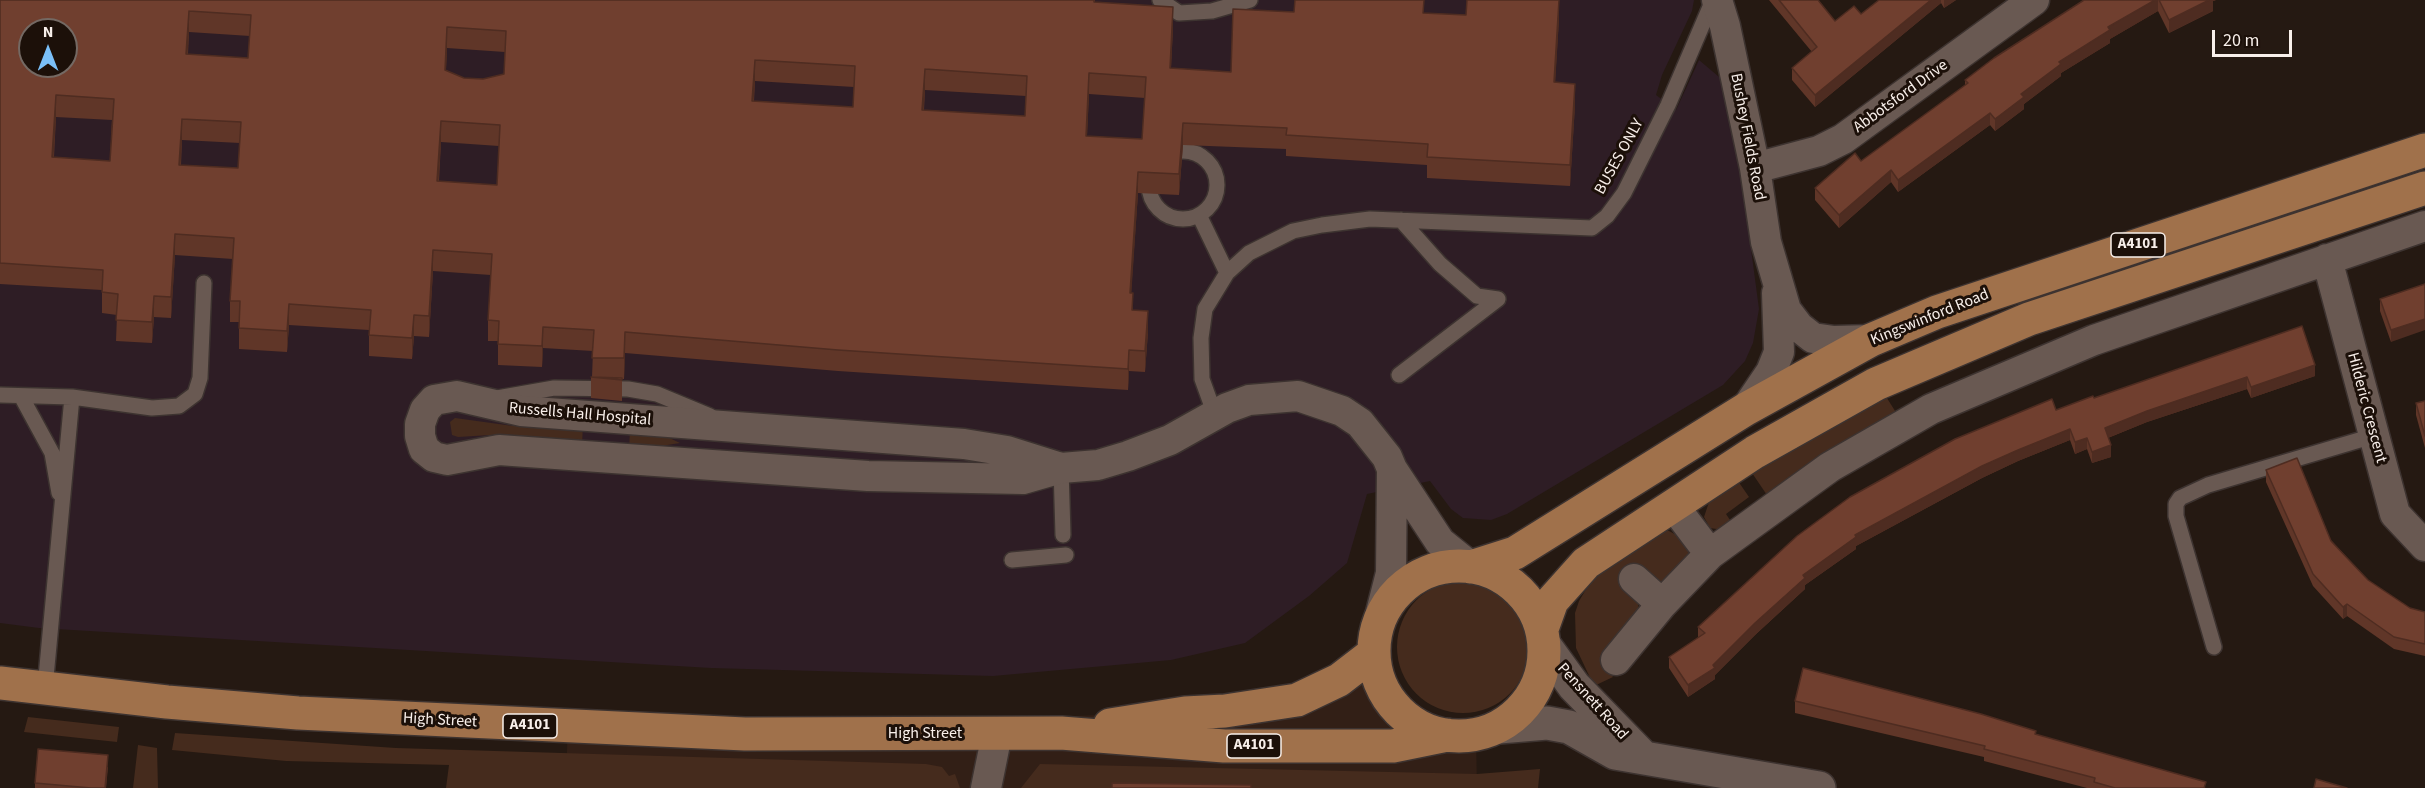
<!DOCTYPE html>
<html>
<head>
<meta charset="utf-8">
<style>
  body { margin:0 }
  #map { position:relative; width:2425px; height:788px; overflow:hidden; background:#251912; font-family:"Source Sans 3",sans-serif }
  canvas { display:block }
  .north { position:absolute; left:18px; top:18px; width:60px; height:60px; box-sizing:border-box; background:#1c1009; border:2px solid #746963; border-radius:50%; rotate:0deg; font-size:16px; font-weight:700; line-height:24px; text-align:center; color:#f8efea }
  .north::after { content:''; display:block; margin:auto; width:21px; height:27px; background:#7abff8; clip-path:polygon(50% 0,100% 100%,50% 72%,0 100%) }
  .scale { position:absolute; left:2212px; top:30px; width:80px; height:27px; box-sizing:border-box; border:3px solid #f8efea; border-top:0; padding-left:8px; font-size:18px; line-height:21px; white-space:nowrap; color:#f8efea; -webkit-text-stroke:4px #1c1009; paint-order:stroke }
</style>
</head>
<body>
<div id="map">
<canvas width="2425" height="788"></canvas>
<div class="north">N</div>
<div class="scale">20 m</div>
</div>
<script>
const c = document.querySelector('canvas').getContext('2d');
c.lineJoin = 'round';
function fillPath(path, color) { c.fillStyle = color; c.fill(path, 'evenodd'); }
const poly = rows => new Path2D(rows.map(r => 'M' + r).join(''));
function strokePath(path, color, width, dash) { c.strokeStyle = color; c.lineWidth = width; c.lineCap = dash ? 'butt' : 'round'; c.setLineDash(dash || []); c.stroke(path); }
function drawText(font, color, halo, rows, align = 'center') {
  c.font = font + ' "Source Sans 3",sans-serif'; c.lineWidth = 6; c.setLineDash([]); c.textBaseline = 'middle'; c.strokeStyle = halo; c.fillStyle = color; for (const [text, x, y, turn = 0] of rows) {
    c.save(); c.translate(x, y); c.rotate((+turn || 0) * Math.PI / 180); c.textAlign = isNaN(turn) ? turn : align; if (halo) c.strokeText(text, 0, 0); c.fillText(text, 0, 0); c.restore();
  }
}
const built = poly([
  [1374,653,1377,675,1386,695,1407,719,1426,730,1447,735,1476,735,1477,788,566,788,568,714,918,721,1225,711]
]);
const medical = poly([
  [0,0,1694,0,1692,11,1662,75,1656,95,1676,110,1699,60,1725,82,1732,106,1759,309,1753,343,1745,361,1723,385,1507,514,1491,520,1463,518,1451,509,1430,481,1367,494,1347,563,1309,596,1245,643,1171,660,993,676,711,668,39,628,0,623],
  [30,30,66,30,66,66,30,66]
]);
const green = poly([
  [1885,395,1897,414,1769,498,1752,473,1775,457],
  [455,418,513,426,583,424,582,446,507,434,458,437,452,435,450,422],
  [630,429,659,433,680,443,629,451],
  [1738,481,1749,497,1726,514,1734,526,1723,530,1710,528,1704,517,1709,502],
  [1659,531,1669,531,1684,539,1691,553,1689,571,1638,599,1639,615,1602,661,1613,677,1594,686,1576,648,1575,613,1579,601,1591,581,1608,565],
  '1397 647a66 66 0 1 1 132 0a66 66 0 1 1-132 0Z',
  [28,717,119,727,117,742,24,732],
  [175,733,396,748,926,764,942,767,949,776,955,774,960,788,446,788,449,765,286,761,172,750],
  [138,745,157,748,158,788,133,788],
  [1040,764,1477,774,1540,769,1538,788,1021,788]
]);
const lane = poly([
  [1160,0,1179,13,1212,11,1250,0],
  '1149 185a34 34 0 1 1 68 0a34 34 0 1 1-68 0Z',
  [1199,215,1227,273],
  [1401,220,1440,264,1477,296,1498,299],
  [1399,375,1498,299],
  [0,395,72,397,152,408,179,406,195,394,200,378,204,283],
  [21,396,52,453,59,493],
  [497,398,554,388,628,389,657,394,710,416],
  [1215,415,1202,379,1201,338,1205,309,1227,273,1249,253,1293,231,1322,225,1370,219,1592,228,1607,216,1624,193,1668,105,1713,0],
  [1061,468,1063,535],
  [1012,560,1066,555],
  [2214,647,2176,516,2176,504,2180,498,2208,485,2373,436],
  [45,688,72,397]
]);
const street = poly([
  [1717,0,1725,26,1755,168,1766,242,1786,310,1799,327,1813,338,1834,341,1871,340],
  [1755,168,1819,151,1843,139,2034,0],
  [2327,259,2395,514,2425,546],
  [1746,409,1771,372,1779,352,1777,293],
  [1061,468,1007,451,964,444,521,411,457,396,434,400,425,410,420,424,420,436,424,449,434,457,447,460,499,450,868,476,1023,479,1061,468,1098,465,1128,456,1170,440,1227,408,1249,400,1298,396,1342,411,1360,423,1387,457,1392,469,1440,542,1471,567],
  [1673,505,1710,554],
  [1634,579,1662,604],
  [1376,632,1391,573,1392,469],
  [1616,660,1662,604,1710,554,1830,467,1931,409,2094,340,2425,226],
  [986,788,997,734]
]);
const secondary = poly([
  [1545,646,1574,686,1642,756],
  [1499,727,1547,723,1569,727,1615,753,1819,788]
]);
const primary = poly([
  '1374 651a85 85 0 1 1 170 0a85 85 0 1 1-170 0Z',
  [1471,567,1515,553,1746,409,1871,340,1937,312,2425,150],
  [1542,629,1552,601,1586,563,1755,452,1876,384,2029,319,2425,188],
  [0,683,167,702,298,713,745,734,1061,733,1224,746,1393,746,1447,735],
  [1110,725,1185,713,1225,711,1297,700,1339,680,1374,653]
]);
const wall = poly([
  [0,0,1095,0,1095,2,1173,28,1171,68,1231,72,1294,12,1424,13,1559,19,1555,82,1575,105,1570,186,1427,178,1427,165,1286,156,1286,149,1183,145,1179,195,1138,193,1131,293,1133,310,1148,332,1145,372,1129,371,1128,390,838,371,625,353,624,379,622,379,622,401,591,398,591,377,592,377,593,351,543,348,542,367,498,365,498,341,488,341,488,320,491,275,433,271,429,337,414,336,412,359,369,356,369,330,289,325,287,352,239,349,239,322,230,322,230,301,233,259,175,255,171,318,154,317,152,343,116,341,117,315,102,313,102,290,0,284],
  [189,32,250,36,248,58,188,54],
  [447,48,505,52,504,74,483,79,464,78,446,70],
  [755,81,854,87,853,107,754,101],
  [925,90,1026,96,1025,116,924,110],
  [1089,94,1145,98,1142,139,1087,136],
  [56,117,112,120,110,161,54,157],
  [182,140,240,143,238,168,181,165],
  [441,142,499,146,497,185,439,181],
  [1769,0,1818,0,1835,21,1861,14,1879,0,1956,0,1944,8,1941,3,1815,107,1792,80,1792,68,1812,52],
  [2084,0,2216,0,2213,1,2213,11,2169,33,2158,11,2110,39,2110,43,2061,73,2061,76,2024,104,2024,109,1995,131,1990,125,1898,192,1891,182,1839,228,1815,200,1815,188,1861,161,1965,85,1965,80],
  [2425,284,2391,342,2380,311,2380,299],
  [2302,326,2315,376,2251,398,2247,389,2147,422,2108,438,2111,457,2092,463,2087,449,2075,454,2070,440,2018,461,1982,478,1856,546,1856,549,1805,585,1805,589,1755,635,1715,675,1715,679,1688,697,1669,668,1669,657,1698,638,1698,627,2056,410,2094,398],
  [2425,401,2425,448,2416,415,2416,403],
  [2266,470,2368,580,2410,608,2425,612,2425,656,2394,649,2347,616,2343,619,2313,586,2266,482],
  [1795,701,2036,734,2206,788,2087,788,1984,761,1984,757,1795,713],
  [108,767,106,788,35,788,35,783]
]);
const shadedWall = poly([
  [1559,0,1559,19,1554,103,1554,82],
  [1931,0,1941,0,1941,3,1815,107,1815,95],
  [1944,0,1956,0,1944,8],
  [2155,0,2158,0,2158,11,2110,39,2110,43,2061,73,2061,76,2024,104,2024,109,1995,131,1995,119,2021,94,2059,62,2108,27],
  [2209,0,2216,0,2213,1,2213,11,2169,33,2169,20],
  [1173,7,1173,28,1170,89,1170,68],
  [189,11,189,32,186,75,186,54],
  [447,27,447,48,445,91,445,70],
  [755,60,755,81,752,122,752,101],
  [925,69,925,90,922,131,922,110],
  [1089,73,1089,94,1086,157,1086,136],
  [1575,84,1575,105,1570,186,1570,165],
  [56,95,56,117,52,178,52,157],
  [1990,113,1990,125,1898,192,1898,180],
  [182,119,182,140,179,186,179,165],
  [441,121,441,142,437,202,437,181],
  [1183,123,1183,145,1179,195,1179,174],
  [1891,170,1891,182,1839,228,1839,215],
  [1138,172,1138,193,1130,314,1130,293],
  [175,234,175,255,171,318,171,297],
  [433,250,433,271,429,337,429,316],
  [154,296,154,317,152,343,152,322],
  [289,304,289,325,287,352,287,331],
  [1148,311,1148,332,1145,372,1145,351],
  [414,315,414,336,412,359,412,338],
  [2425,319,2425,330,2391,342,2391,330],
  [543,327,543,348,542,367,542,346],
  [625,332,625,353,624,379,624,358],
  [1129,350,1129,371,1128,390,1128,369],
  [2315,365,2315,376,2251,398,2251,387],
  [2247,377,2247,389,2147,422,2105,439,2105,428,2147,411],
  [2070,429,2070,440,2018,461,1982,478,1856,546,1856,549,1805,585,1805,589,1755,635,1715,675,1715,679,1688,697,1688,685,1713,665,1803,575,1855,535,1982,466,2018,450],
  [2087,438,2087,449,2075,454,2075,442],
  [2111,445,2111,457,2092,463,2092,452],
  [2347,604,2347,616,2343,619,2343,607],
  [108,755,106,788,105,788]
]);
const building = poly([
  [0,0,1094,0,1094,2,1173,7,1170,68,1231,72,1233,9,1294,12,1295,0,1424,0,1423,13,1466,15,1467,0,1559,0,1554,82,1575,84,1570,165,1427,157,1428,144,1286,135,1287,128,1183,123,1179,174,1138,172,1130,293,1133,293,1132,310,1148,311,1145,351,1129,350,1128,369,838,350,625,332,624,358,592,358,594,330,543,327,542,346,498,344,499,321,488,320,492,254,433,250,429,316,414,315,412,338,369,335,371,310,289,304,287,331,239,328,240,301,230,301,234,238,175,234,171,297,154,296,152,322,116,320,118,294,102,292,103,270,0,263,0,0],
  [189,11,251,15,248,58,186,54,189,11],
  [447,27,506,31,504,74,483,79,464,78,445,70,447,27],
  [30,30,66,30,66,66,30,66,30,30],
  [755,60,855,66,853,107,752,101,755,60],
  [925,69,1027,76,1025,116,922,110,925,69],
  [1089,73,1146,77,1142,139,1086,136,1089,73],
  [56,95,114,99,110,161,52,157,56,95],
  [182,119,241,122,238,168,179,165,182,119],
  [441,121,500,125,497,185,437,181,441,121],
  [1779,0,1818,0,1835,21,1854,6,1861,14,1879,0,1931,0,1815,95,1792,68,1817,47,1779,0],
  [2084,0,2155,0,2108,27,2110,30,2059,62,2061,64,2021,94,2024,97,1995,119,1990,113,1898,180,1891,170,1839,215,1815,188,1855,153,1861,161,1968,83,1965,80,1994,58,2084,0],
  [2159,0,2209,0,2169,20,2159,0],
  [2425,284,2425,319,2391,330,2380,299,2425,284],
  [2302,326,2315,365,2251,387,2247,377,2147,411,2105,428,2111,445,2092,452,2087,438,2075,442,2070,429,2018,450,1982,466,1855,535,1856,537,1803,575,1805,578,1755,623,1713,665,1715,668,1688,685,1669,657,1705,633,1698,627,1797,536,1850,497,1955,439,2052,399,2056,410,2093,396,2094,398,2302,326],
  [591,377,622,378,622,380,591,377],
  [2425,401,2425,436,2416,403,2425,401],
  [2297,458,2331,541,2368,580,2410,608,2425,612,2425,644,2394,637,2347,604,2343,607,2313,574,2266,470,2297,458],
  [1803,668,1981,714,2036,731,2035,734,2206,782,2204,788,2115,788,2094,782,2095,778,1984,749,1985,746,1795,701,1803,668],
  [38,749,108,755,105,788,91,788,35,783,38,749],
  [2316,779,2347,788,2314,788,2316,779],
  [1112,783,1251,785,1251,788,1112,788,1112,783]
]);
const shields = [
  [2138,245,54],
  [530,726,54],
  [1254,746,54]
];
const shieldNames = [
  ["A4101",2138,245],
  ["A4101",530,726],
  ["A4101",1254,746]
];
const streetNames = [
  ["Abbotsford Drive",1901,97,-36],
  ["Bushey Fields Road",1747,137,79],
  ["BUSES ONLY",1620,157,-61],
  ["Kingswinford Road",1930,318,-22],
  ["Hilderic Crescent",2366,408,75],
  ["Russells Hall Hospital",580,415,5],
  ["Pensnett Road",1592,702,48],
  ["High Street",440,721,3],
  ["High Street",925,734]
];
fillPath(built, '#321f16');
fillPath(medical, '#2e1d25');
fillPath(green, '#452b1d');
strokePath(lane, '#3d3330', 18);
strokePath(street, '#3d3330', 33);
strokePath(secondary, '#3d3330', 36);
strokePath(primary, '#3d3330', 36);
strokePath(lane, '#695952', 15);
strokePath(street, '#695952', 30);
strokePath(secondary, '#695952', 33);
strokePath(primary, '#a0714b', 33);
fillPath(wall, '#603628');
fillPath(shadedWall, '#4e2c21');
fillPath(building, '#703f2f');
strokePath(building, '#4e2c21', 1.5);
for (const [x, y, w] of shields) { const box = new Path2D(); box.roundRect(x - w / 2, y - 12, w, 24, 4.5); c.fillStyle = '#1c1009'; c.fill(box); strokePath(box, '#f8efea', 1.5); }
drawText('bold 15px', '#f8efea', null, shieldNames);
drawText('16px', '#f8efea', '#1c1009', streetNames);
</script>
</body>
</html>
